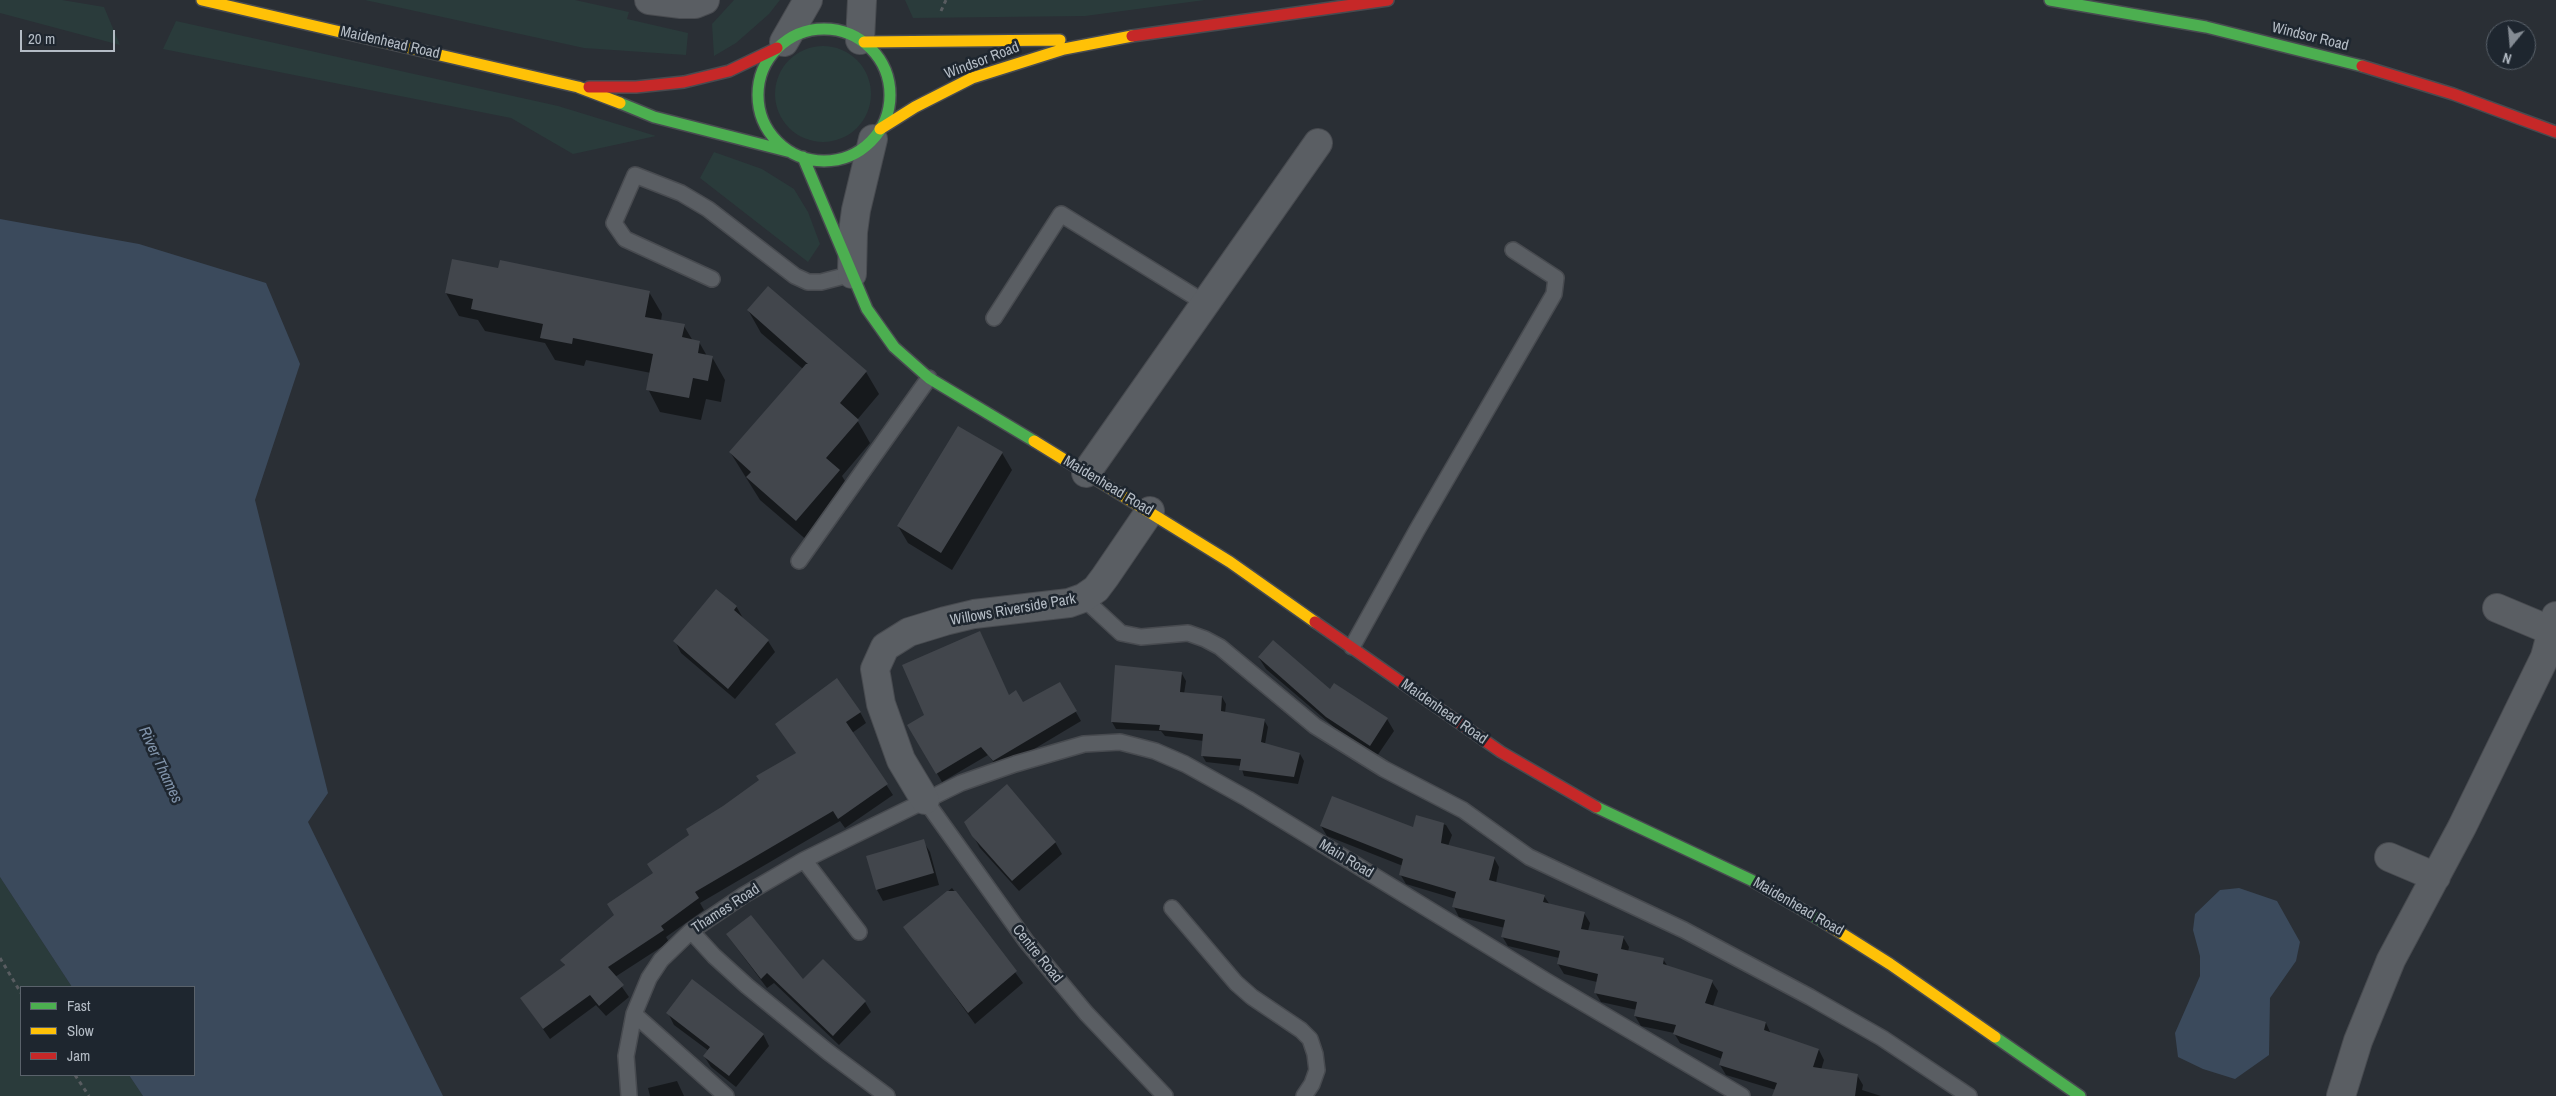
<!DOCTYPE html>
<html>
<head>
<meta charset="utf-8">
<style>
  body { margin:0 }
  #map { position:relative; width:2556px; height:1096px; overflow:hidden; background:#2a2f35; font-family:"Archivo Narrow",sans-serif }
  canvas { display:block }
  .legend { position:absolute; left:20px; top:986px; width:175px; height:90px; box-sizing:border-box; background:#1e262f; border:1px solid #5a626b; margin:0; padding:6px 9px; list-style:none; font-size:15px; color:#b4bcc5 }
  .legend li { display:flex; align-items:center; gap:10px; height:25px }
  .legend b { width:25px; border:1px solid #5a626b }
  .north { position:absolute; left:2486px; top:20px; width:50px; height:50px; box-sizing:border-box; background:#1e262f; border:1px solid #5a626b; border-radius:50%; rotate:197deg; font-size:14px; font-weight:700; line-height:20px; text-align:center; color:#b4bcc5 }
  .north::after { content:''; display:block; margin:auto; width:18px; height:22px; background:#848b93; clip-path:polygon(50% 0,100% 100%,50% 72%,0 100%) }
  .scale { position:absolute; left:20px; top:30px; width:95px; height:22px; box-sizing:border-box; border:2px solid #b4bcc5; border-top:0; padding-left:6px; font-size:15px; line-height:18px; white-space:nowrap; color:#b4bcc5; -webkit-text-stroke:4px #1e262f; paint-order:stroke }
</style>
</head>
<body>
<div id="map">
<canvas width="2556" height="1096"></canvas>
<ul class="legend">
<li><b style="height:6px;background:#4caf50"></b>Fast</li>
<li><b style="height:6px;background:#ffc107"></b>Slow</li>
<li><b style="height:6px;background:#c62828"></b>Jam</li>
</ul>
<div class="north">N</div>
<div class="scale">20 m</div>
</div>
<script>
const c = document.querySelector('canvas').getContext('2d');
c.lineJoin = 'round';
function fillPath(path, color) { c.fillStyle = color; c.fill(path, 'evenodd'); }
const poly = rows => new Path2D(rows.map(r => 'M' + r).join(''));
function strokePath(path, color, width, dash) { c.strokeStyle = color; c.lineWidth = width; c.lineCap = dash ? 'butt' : 'round'; c.setLineDash(dash || []); c.stroke(path); }
function drawText(font, color, halo, rows, align = 'center') {
  c.font = font + ' "Archivo Narrow",sans-serif'; c.lineWidth = 5; c.setLineDash([]); c.textBaseline = 'middle'; c.strokeStyle = halo; c.fillStyle = color; for (const [text, x, y, turn = 0] of rows) {
    c.save(); c.translate(x, y); c.rotate((+turn || 0) * Math.PI / 180); c.textAlign = isNaN(turn) ? turn : align; if (halo) c.strokeText(text, 0, 0); c.fillText(text, 0, 0); c.restore();
  }
}
const green = poly([
  [0,0,62,0,104,7,120,45,0,13],
  [365,0,575,0,629,12,627,19,688,33,686,55,584,48],
  [734,0,780,0,769,14,736,43,714,56,712,24],
  [905,0,1205,0,1085,16,913,18],
  [176,21,558,106,656,136,573,154,511,118,163,49],
  '775 94a48 48 0 1 1 96 0a48 48 0 1 1-96 0Z',
  [714,152,762,169,794,189,808,212,820,244,808,262,700,178],
  [0,877,72,987,21,987,21,1075,129,1075,143,1096,0,1096]
]);
const water = poly([
  [0,219,139,244,266,283,300,364,255,500,328,793,308,822,443,1096,143,1096,129,1075,194,1075,194,987,72,987,0,877],
  [2239,888,2277,901,2300,942,2296,961,2270,998,2269,1055,2235,1079,2203,1069,2178,1057,2175,1033,2200,976,2200,956,2193,930,2195,914,2220,890]
]);
const shadow = poly([
  [499,270,649,292,662,314,661,321,684,326,693,341,699,342,707,356,712,357,725,380,721,402,706,399,701,420,660,412,648,389,651,373,586,360,584,366,555,360,545,343,485,331,478,320,459,316,446,293],
  [768,287,866,372,879,394,857,420,870,443,842,476,852,493,809,542,760,500,730,452,803,369,761,333,748,310],
  [1002,453,1012,470,952,570,908,543,898,526],
  [736,606,743,618,768,641,775,652,735,699,681,653,675,641],
  [980,633,1009,696,1023,703,1060,684,1081,721,999,770,988,755,942,782,909,725,925,716],
  [1259,658,1387,719,1394,731,1377,756,1335,728,1266,669],
  [1182,674,1186,681,1184,694,1222,697,1226,704,1225,713,1264,720,1268,727,1265,744,1300,754,1304,761,1298,784,1244,776,1241,766,1206,762,1202,755,1204,741,1165,736,1161,731,1116,729,1112,722],
  [860,712,866,723,852,733,893,795,845,828,840,821,700,903,704,910,666,937,669,942,615,977,629,997,606,1016,596,1005,550,1039,521,998,565,966,562,961,615,916,691,835,723,808,797,754,776,724],
  [1417,817,1446,825,1452,835,1448,846,1494,858,1499,867,1496,883,1544,896,1550,905,1584,913,1590,923,1588,931,1623,937,1629,947,1628,952,1663,959,1668,967,1712,982,1718,991,1713,1006,1766,1023,1771,1034,1819,1050,1824,1060,1821,1070,1857,1075,1863,1085,1862,1090,1881,1096,1774,1096,1776,1090,1726,1075,1720,1065,1722,1059,1680,1043,1674,1033,1641,1026,1635,1016,1637,1010,1601,1002,1595,992,1597,982,1564,974,1558,964,1559,958,1508,946,1502,936,1505,928,1459,917,1454,907,1456,899,1406,884,1400,874,1403,866,1327,836,1321,826,1413,829],
  [966,823,1055,842,1062,854,1019,891,980,848],
  [923,841,930,852,939,885,883,901,877,890],
  [952,888,1023,983,975,1024,905,927],
  [727,935,803,981,823,961,865,1002,871,1012,839,1045,774,983,767,988],
  [668,1013,763,1034,769,1046,736,1087,711,1067,704,1056,709,1051,674,1025],
  [677,1081,684,1096,650,1096,648,1088]
]);
const building = poly([
  [452,259,498,268,500,260,650,291,645,317,685,324,682,337,700,341,698,353,713,356,708,381,693,378,689,398,646,390,653,354,573,338,572,344,540,338,543,324,471,309,473,299,445,293],
  [768,286,867,371,840,403,859,420,826,458,840,470,796,521,746,477,751,472,729,452,806,364,808,364,747,310],
  [958,426,1003,452,941,553,897,526],
  [716,589,737,606,734,610,769,640,728,689,673,641],
  [980,631,1009,695,1016,690,1023,702,1060,682,1077,711,993,761,981,747,936,774,907,725,924,715,902,665],
  [1273,640,1330,689,1334,683,1388,718,1370,746,1326,717,1258,657],
  [1115,665,1182,672,1180,692,1222,696,1221,711,1265,719,1261,742,1300,753,1294,777,1239,770,1241,759,1201,756,1203,734,1159,730,1160,725,1111,722],
  [837,678,861,712,846,722,888,784,838,819,833,811,695,892,699,898,661,926,664,930,608,967,624,985,599,1006,590,995,543,1029,520,998,565,965,560,960,614,915,607,904,653,873,647,864,689,835,686,829,723,806,759,780,756,776,796,753,775,724],
  [1007,784,1056,842,1012,881,972,836,964,822],
  [1332,796,1413,827,1416,815,1444,823,1441,843,1495,857,1489,880,1545,895,1543,902,1585,912,1581,929,1624,936,1621,949,1664,958,1663,964,1713,980,1705,1003,1766,1022,1764,1030,1819,1049,1813,1067,1858,1074,1855,1096,1772,1096,1777,1083,1719,1065,1723,1052,1673,1034,1676,1025,1634,1016,1637,1002,1594,993,1598,974,1557,964,1560,951,1501,937,1505,920,1452,907,1456,892,1399,875,1403,859,1320,826],
  [924,839,934,873,876,890,866,856],
  [947,891,956,891,1017,971,968,1013,903,927],
  [751,915,803,979,823,959,866,1001,833,1036,767,973,761,979,726,934],
  [692,979,764,1034,729,1076,703,1056,710,1047,666,1013]
]);
const path = poly([
  [941,11,946,0],
  [0,958,21,993],
  [75,1075,89,1096]
]);
const lane = poly([
  [712,279,625,239,614,223,635,175,681,193,708,209,795,276,808,282,821,282,852,274],
  [994,318,1061,214,1205,303],
  [799,561,929,378],
  [1083,598,1121,633,1141,637,1188,633,1205,639,1220,647,1315,726,1384,769,1463,810,1529,857,1684,930,1810,997,1882,1038,1969,1096],
  [1352,647,1417,530,1554,294,1556,278,1513,250],
  [925,800,1026,941,1086,1013,1165,1096],
  [804,860,859,932],
  [1172,908,1236,983,1252,997,1301,1030,1310,1039,1315,1054,1317,1070,1312,1084,1304,1096],
  [691,931,714,956,747,986,828,1052,887,1096],
  [634,1014,726,1096],
  [629,1096,626,1056,634,1014,649,978,661,960,691,931,744,895,804,860,961,783,1015,764,1084,744,1120,742,1155,751,1185,764,1248,799,1546,981,1742,1096]
]);
const street = poly([
  [649,0,681,4,695,4,705,0],
  [860,40,862,0],
  [784,42,808,0],
  [852,274,853,232,856,210,873,139],
  [1086,473,1318,143],
  [2497,608,2552,631],
  [925,800,901,760,881,704,875,669,885,647,909,632,945,621,974,614,1069,603,1083,598,1096,589,1105,577,1150,511],
  [2389,857,2436,877],
  [2341,1096,2358,1041,2391,960,2462,827,2545,657,2556,616]
]);
const fast = poly([
  [2050,0,2206,27,2362,66],
  '758 95a66 66 0 1 1 132 0a66 66 0 1 1-132 0Z',
  [620,103,654,117,791,152],
  [803,157,867,309,894,347,929,378,1034,441],
  [1596,807,1751,880,1825,923],
  [1995,1037,2080,1096]
]);
const slow = poly([
  [202,0,578,87,620,103],
  [864,42,1060,40],
  [880,129,915,107,972,78,1064,49,1132,36],
  [1034,441,1230,562,1315,622],
  [1825,923,1890,964,1995,1037]
]);
const jam = poly([
  [1132,36,1388,0],
  [2362,66,2453,94,2556,132],
  [589,87,636,87,684,82,729,71,777,48],
  [1315,622,1501,752,1596,807]
]);
const streetNames = [
  ["Windsor Road",2310,37,14],
  ["Maidenhead Road",390,43,13],
  ["Windsor Road",982,61,-21],
  ["Maidenhead Road",1108,486,31],
  ["Willows Riverside Park",1013,610,-10],
  ["Maidenhead Road",1444,712,35],
  ["Main Road",1346,859,31],
  ["Maidenhead Road",1798,907,30],
  ["Thames Road",726,909,-33],
  ["Centre Road",1037,954,51]
];
const waterNames = [
  ["River Thames",160,765,65]
];
fillPath(green, '#2a3b3b');
fillPath(water, '#3b4a5c');
fillPath(shadow, '#0007');
fillPath(building, '#42464c');
strokePath(lane, '#484b50', 18);
strokePath(street, '#484b50', 30);
strokePath(fast, '#484b50', 14);
strokePath(slow, '#484b50', 14);
strokePath(jam, '#484b50', 14);
strokePath(path, '#585c60', 3, [4, 4]);
strokePath(lane, '#5a5e63', 15);
strokePath(street, '#5a5e63', 28);
strokePath(fast, '#4caf50', 11);
strokePath(slow, '#ffc107', 11);
strokePath(jam, '#c62828', 11);
drawText('15px', '#b4bcc5', '#1e262f', streetNames);
drawText('italic 16px', '#8093aa', '#1e262f', waterNames);
</script>
</body>
</html>
